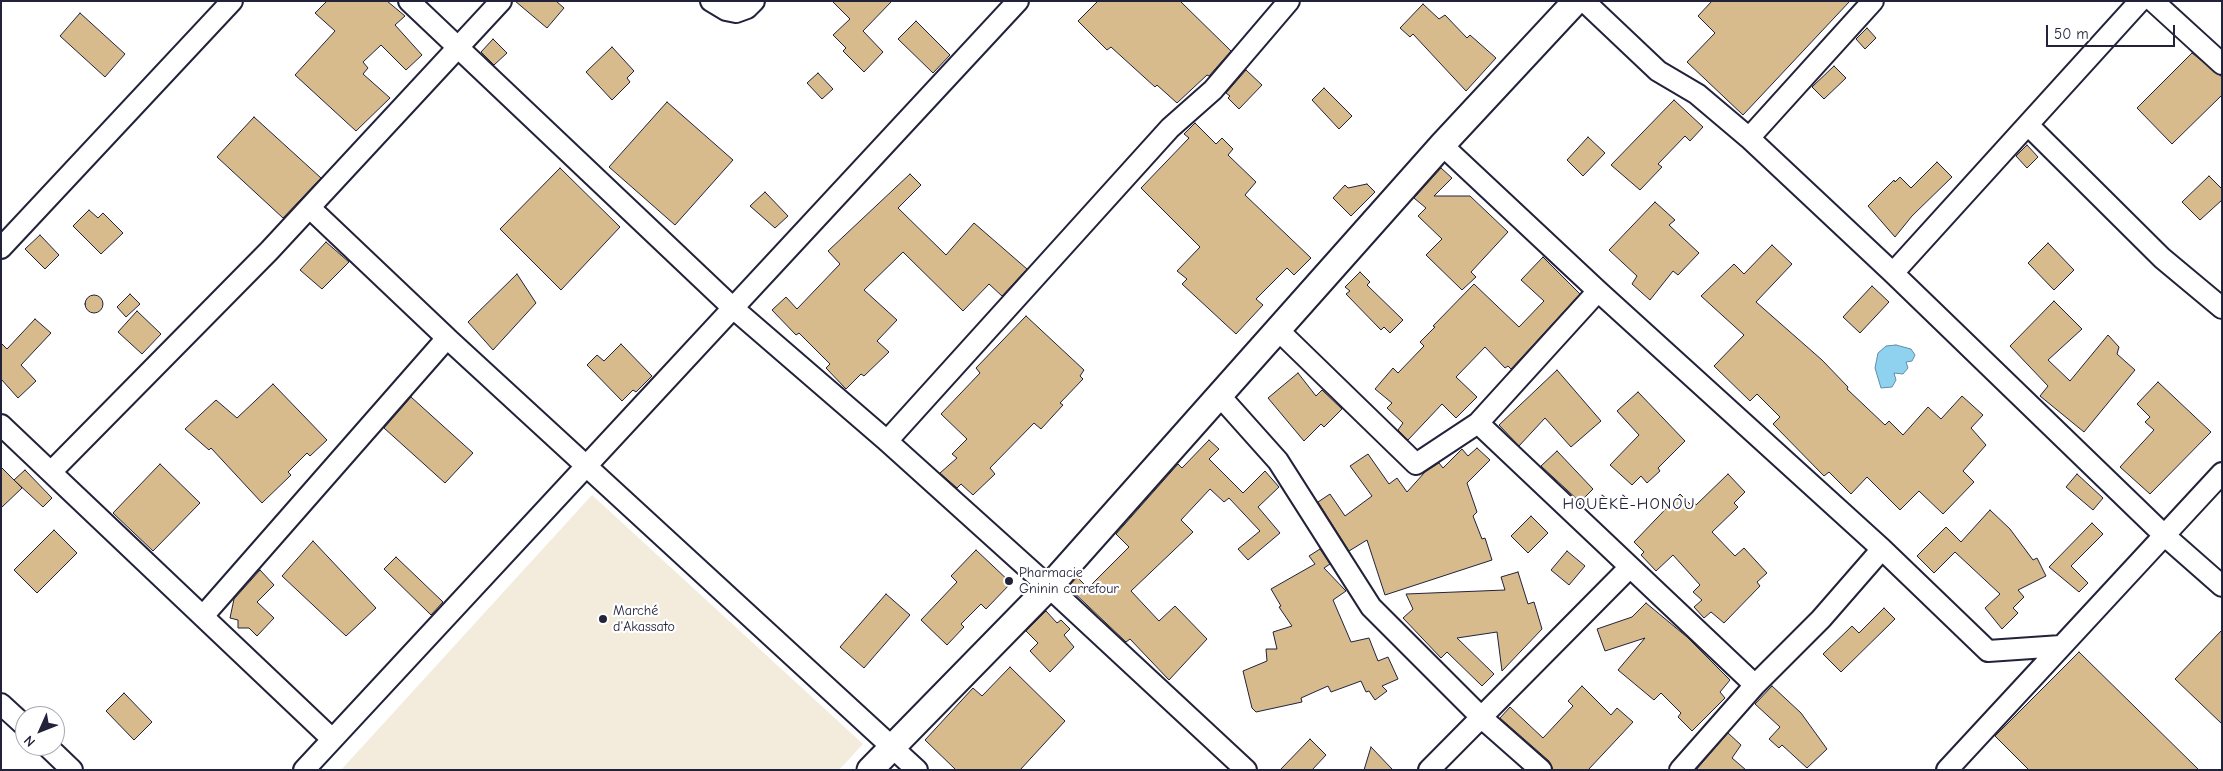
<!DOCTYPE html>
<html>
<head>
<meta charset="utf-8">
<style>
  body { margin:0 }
  #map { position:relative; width:2223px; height:771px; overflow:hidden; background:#fff; font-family:"Comic Neue",sans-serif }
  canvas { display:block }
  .frame { position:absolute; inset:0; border:2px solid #22223b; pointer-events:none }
  .north { position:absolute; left:15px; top:706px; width:50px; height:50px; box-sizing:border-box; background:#fff; border:1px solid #a7a7b1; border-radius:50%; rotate:226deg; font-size:14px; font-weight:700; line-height:20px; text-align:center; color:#22223b }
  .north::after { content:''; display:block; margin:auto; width:18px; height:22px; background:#22223b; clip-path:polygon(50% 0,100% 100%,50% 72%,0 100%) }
  .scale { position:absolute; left:2046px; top:25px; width:129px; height:22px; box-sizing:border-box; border:2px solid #22223b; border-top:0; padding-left:6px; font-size:15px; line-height:18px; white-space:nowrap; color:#22223b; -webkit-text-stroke:4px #fff; paint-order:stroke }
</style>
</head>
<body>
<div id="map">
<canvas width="2223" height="771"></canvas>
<div class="frame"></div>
<div class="north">N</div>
<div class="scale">50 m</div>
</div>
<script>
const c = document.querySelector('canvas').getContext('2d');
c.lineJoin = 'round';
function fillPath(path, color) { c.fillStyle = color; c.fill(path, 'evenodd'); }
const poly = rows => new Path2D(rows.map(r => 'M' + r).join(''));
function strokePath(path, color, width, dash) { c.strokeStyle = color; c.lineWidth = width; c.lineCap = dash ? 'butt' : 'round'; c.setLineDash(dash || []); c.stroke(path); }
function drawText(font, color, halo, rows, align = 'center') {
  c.font = font + ' "Comic Neue",sans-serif'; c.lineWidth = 4.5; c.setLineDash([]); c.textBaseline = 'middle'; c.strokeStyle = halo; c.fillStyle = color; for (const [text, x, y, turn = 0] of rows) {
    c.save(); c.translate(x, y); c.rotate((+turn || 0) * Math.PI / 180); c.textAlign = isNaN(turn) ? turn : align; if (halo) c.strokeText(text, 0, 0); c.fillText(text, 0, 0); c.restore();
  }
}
const built = poly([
  [592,495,863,744,839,770,341,770]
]);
const water = poly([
  [1896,345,1911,349,1915,355,1912,361,1906,362,1908,368,1903,374,1894,373,1896,380,1892,387,1881,388,1875,368,1878,353,1886,346,1896,345]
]);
const building = poly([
  [327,1,387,1,405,16,395,25,422,55,406,70,381,45,363,62,368,68,363,74,390,98,356,131,295,75,335,31,315,13,327,1],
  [515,1,556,1,564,8,547,28,515,1],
  [832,1,892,1,863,31,883,52,864,72,843,51,846,48,833,35,850,19,832,1],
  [1098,1,1180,1,1231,51,1209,76,1207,75,1177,103,1157,85,1155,87,1111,47,1107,50,1078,21,1098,1],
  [1712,1,1850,1,1743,115,1687,62,1715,33,1698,16,1712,1],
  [1423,4,1439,19,1445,15,1467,38,1470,35,1496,58,1466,91,1413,34,1410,37,1400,28,1423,4],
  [80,13,125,54,105,77,60,36,80,13],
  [916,21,950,55,933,73,898,39,916,21],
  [1867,28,1876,38,1865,49,1856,39,1867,28],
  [493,39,507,53,494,65,481,52,493,39],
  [612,47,634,71,627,78,630,82,612,100,586,72,612,47],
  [2192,53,2222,77,2222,95,2172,144,2137,108,2192,53],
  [1834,66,1846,78,1824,99,1812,87,1834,66],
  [1246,70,1262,85,1239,109,1228,98,1230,96,1226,93,1246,70],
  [818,73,833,89,822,99,807,83,818,73],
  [1324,88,1352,116,1339,129,1312,100,1324,88],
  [1674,100,1703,127,1690,141,1685,136,1658,164,1662,167,1640,190,1611,165,1674,100],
  [667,102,733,160,675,225,609,167,667,102],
  [254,117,321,178,283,218,217,157,254,117],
  [1195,123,1216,144,1222,138,1233,149,1228,155,1256,182,1245,195,1311,258,1294,275,1287,268,1256,299,1263,305,1236,334,1182,284,1187,279,1177,271,1200,247,1141,188,1189,138,1184,134,1195,123],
  [1588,137,1605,153,1583,176,1567,160,1588,137],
  [2027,145,2038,157,2027,168,2016,156,2027,145],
  [1937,162,1952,177,1912,216,1895,237,1868,206,1894,180,1895,182,1900,177,1911,188,1937,162],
  [560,168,620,227,561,290,500,229,560,168],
  [1441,168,1452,178,1434,196,1470,196,1508,232,1471,272,1476,277,1462,290,1426,255,1442,239,1418,216,1426,208,1414,198,1441,168],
  [910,174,921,185,898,208,946,255,974,223,1027,269,1002,296,989,284,963,311,903,252,864,290,897,320,877,341,889,352,864,376,861,374,846,389,826,368,830,364,799,333,796,335,772,310,786,297,797,309,840,264,828,251,910,174],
  [2209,176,2222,189,2222,200,2200,220,2182,202,2209,176],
  [1367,184,1375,192,1351,216,1333,198,1345,185,1348,188,1367,184],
  [765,192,788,216,775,228,750,206,765,192],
  [1655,202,1675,220,1669,225,1699,253,1678,275,1673,271,1650,300,1632,284,1637,276,1609,250,1655,202],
  [89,210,98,218,103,213,123,233,101,254,73,226,89,210],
  [40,235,59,255,45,269,25,249,40,235],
  [326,242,349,262,322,289,300,270,326,242],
  [2048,243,2074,270,2054,290,2028,263,2048,243],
  [1772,245,1792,264,1756,302,1822,360,1848,387,1847,389,1885,425,1889,421,1903,435,1928,407,1941,419,1962,396,1983,415,1971,428,1986,445,1963,471,1974,482,1943,514,1919,491,1900,510,1867,477,1851,494,1829,472,1824,476,1773,424,1780,417,1757,394,1750,401,1714,366,1744,335,1701,296,1734,264,1744,274,1772,245],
  [1543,257,1580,294,1511,369,1508,366,1505,368,1485,347,1456,377,1477,397,1456,418,1442,404,1408,440,1398,430,1403,423,1387,408,1392,403,1375,389,1393,368,1398,373,1424,346,1420,342,1435,327,1433,326,1474,284,1519,327,1544,301,1521,280,1543,257],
  [1360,272,1370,282,1367,285,1403,320,1390,333,1384,327,1381,330,1346,294,1350,291,1345,287,1360,272],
  [517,274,536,303,493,350,468,322,517,274],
  [1872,286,1889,302,1860,333,1843,317,1872,286],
  [130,294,140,304,126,317,117,307,130,294],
  '85 304a9 9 0 1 1 18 0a9 9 0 1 1-18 0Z',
  [2054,301,2082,329,2048,360,2070,381,2108,335,2119,347,2117,354,2135,370,2084,432,2040,396,2048,386,2010,346,2054,301],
  [137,311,161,334,142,354,118,332,137,311],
  [1026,316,1084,370,1080,376,1083,379,1060,403,1063,405,1041,429,1034,423,990,468,995,474,973,495,961,484,957,488,940,473,957,458,952,454,967,439,941,414,980,373,976,368,1026,316],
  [35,319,51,333,21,365,36,381,18,398,1,379,1,343,7,349,35,319],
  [621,344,652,376,636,392,633,390,622,401,587,365,597,355,604,361,621,344],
  [1557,370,1601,421,1571,447,1545,418,1519,446,1499,425,1557,370],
  [1298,373,1316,396,1322,390,1342,409,1324,427,1321,424,1304,441,1268,398,1298,373],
  [2158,382,2211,432,2150,494,2120,467,2154,430,2145,422,2150,417,2137,404,2158,382],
  [273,384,327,440,310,456,307,453,288,472,291,475,262,503,211,448,209,450,185,429,216,400,237,418,273,384],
  [1638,392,1685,441,1658,468,1660,471,1647,483,1641,476,1632,485,1610,465,1639,435,1617,411,1638,392],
  [411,397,473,453,445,483,384,428,411,397],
  [1209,440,1219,449,1209,459,1243,493,1265,471,1279,487,1258,507,1280,533,1248,560,1238,549,1260,531,1229,498,1224,502,1210,489,1181,520,1193,532,1131,591,1159,621,1175,606,1207,639,1169,680,1130,639,1126,642,1068,587,1077,577,1088,588,1129,547,1116,534,1178,464,1182,468,1209,440],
  [1477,448,1490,460,1467,483,1477,512,1473,516,1482,539,1485,538,1492,560,1385,595,1367,540,1349,551,1318,502,1330,494,1345,516,1372,496,1350,466,1368,454,1389,484,1397,478,1407,492,1425,472,1439,463,1443,468,1462,449,1468,456,1477,448],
  [1557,451,1593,489,1580,502,1541,466,1557,451],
  [160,464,200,503,153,551,113,513,160,464],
  [1,467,22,488,1,508,1,467],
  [25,470,52,498,43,507,14,480,25,470],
  [1728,474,1745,492,1734,503,1738,507,1712,532,1735,556,1744,548,1767,573,1757,582,1760,586,1724,623,1711,612,1704,618,1694,607,1702,600,1693,592,1700,585,1673,555,1656,571,1641,555,1644,552,1634,542,1680,494,1691,505,1694,502,1696,505,1728,474],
  [2077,474,2103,498,2093,510,2066,487,2077,474],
  [1990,510,2010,529,2033,560,2037,558,2046,576,2018,590,2024,597,2013,608,2018,613,2002,629,1985,608,2000,594,1955,552,1934,573,1917,556,1946,527,1961,542,1990,510],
  [1531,516,1548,533,1528,553,1511,536,1531,516],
  [2092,523,2103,534,2071,566,2088,583,2079,592,2049,567,2092,523],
  [54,530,77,553,37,593,14,570,54,530],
  [313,541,376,608,346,636,282,576,313,541],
  [1320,549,1330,564,1324,568,1346,591,1333,600,1351,642,1369,638,1378,661,1388,657,1398,679,1382,686,1387,691,1375,700,1369,691,1366,692,1361,681,1331,692,1328,686,1301,698,1302,702,1256,712,1252,708,1243,671,1267,661,1266,649,1277,649,1273,632,1292,626,1279,607,1281,606,1271,589,1315,564,1309,556,1320,549],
  [976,550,1011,583,986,609,981,604,961,624,964,627,947,645,921,620,957,582,951,576,976,550],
  [1567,551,1585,566,1569,585,1551,570,1567,551],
  [396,557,443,602,431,615,384,569,396,557],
  [260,570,274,585,257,602,274,618,257,636,249,628,238,628,238,620,230,618,234,599,260,570],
  [1518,572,1528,604,1534,602,1542,629,1502,671,1497,632,1457,638,1494,674,1482,686,1447,652,1441,658,1403,618,1413,609,1406,594,1505,590,1501,577,1518,572],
  [886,594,910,615,864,668,840,647,886,594],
  [1646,603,1687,637,1730,680,1720,692,1725,698,1692,731,1678,717,1681,713,1661,693,1654,700,1618,670,1645,638,1605,651,1597,629,1632,617,1646,603],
  [1884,608,1895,619,1841,672,1823,654,1852,626,1859,633,1884,608],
  [1046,611,1057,623,1061,620,1070,629,1064,635,1074,647,1050,672,1030,651,1038,643,1026,631,1046,611],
  [2222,630,2222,724,2175,679,2222,630],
  [2079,652,2199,770,2029,770,1995,736,2079,652],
  [1010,667,1065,721,1020,770,956,770,925,740,973,688,982,696,1010,667],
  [1582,686,1611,715,1617,708,1633,722,1588,770,1553,770,1549,761,1500,718,1510,707,1543,738,1573,706,1568,701,1582,686],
  [1772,686,1801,713,1827,749,1807,768,1782,745,1779,748,1769,739,1780,727,1755,704,1772,686],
  [124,693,152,722,134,740,106,711,124,693],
  [1728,733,1741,745,1732,758,1746,770,1696,770,1728,733],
  [1310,739,1326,755,1312,770,1280,770,1310,739],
  [1371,747,1393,770,1364,770,1371,747]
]);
const minor = poly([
  [409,1,733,308,887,441,1049,587,1246,770],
  [711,1,726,10,736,12,747,8,754,1],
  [1584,1,1658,71,1697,94,1749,138,1893,273,2164,535,2222,586],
  [2153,1,2222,64],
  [2029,126,2162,258,2222,308],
  [1749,138,1873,1],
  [1442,145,1598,291,1882,549,1988,651,2061,646],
  [1,248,232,1],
  [1893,273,2140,1],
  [1278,330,1416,464,1478,423,1598,291],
  [447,338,917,770],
  [1219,395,1278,461,1371,607,1482,718,1541,770],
  [1478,423,1755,685],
  [1,425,332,739],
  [887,441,1170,128,1213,90,1289,1],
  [51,472,269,251,501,1],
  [204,615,447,338,310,208],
  [1,704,25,726],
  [47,746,72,770],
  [304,770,1018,1],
  [1429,770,1629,568],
  [1680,770,1755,685,1821,619,1882,549],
  [1947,770,2222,473]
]);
const tertiary = poly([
  [870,770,1049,587,1442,145,1576,1]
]);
const markers = [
  [1009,581,5,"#22223b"],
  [603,619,5,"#22223b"]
];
const poiNames = [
  ["Pharmacie",1019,573],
  ["Gninin carrefour",1019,589],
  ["Marché",613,611],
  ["d'Akassato",613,627]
];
const quarterNames = [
  ["HOUÈKÈ-HONOU",1629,504]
];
fillPath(built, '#f3ebdc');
fillPath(water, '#8fd2f0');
strokePath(water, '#638ca8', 1);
fillPath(building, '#d7bb8c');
strokePath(building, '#22223b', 1);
strokePath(minor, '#22223b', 24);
strokePath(tertiary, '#22223b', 29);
strokePath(minor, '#fff', 20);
strokePath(tertiary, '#fff', 25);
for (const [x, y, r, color] of markers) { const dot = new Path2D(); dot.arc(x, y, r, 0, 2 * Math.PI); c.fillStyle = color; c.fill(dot); strokePath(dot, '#fff', 2); }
drawText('14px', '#22223b', '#fff', poiNames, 'left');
c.letterSpacing = '1px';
drawText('16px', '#22223b', '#fff', quarterNames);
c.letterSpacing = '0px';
</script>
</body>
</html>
